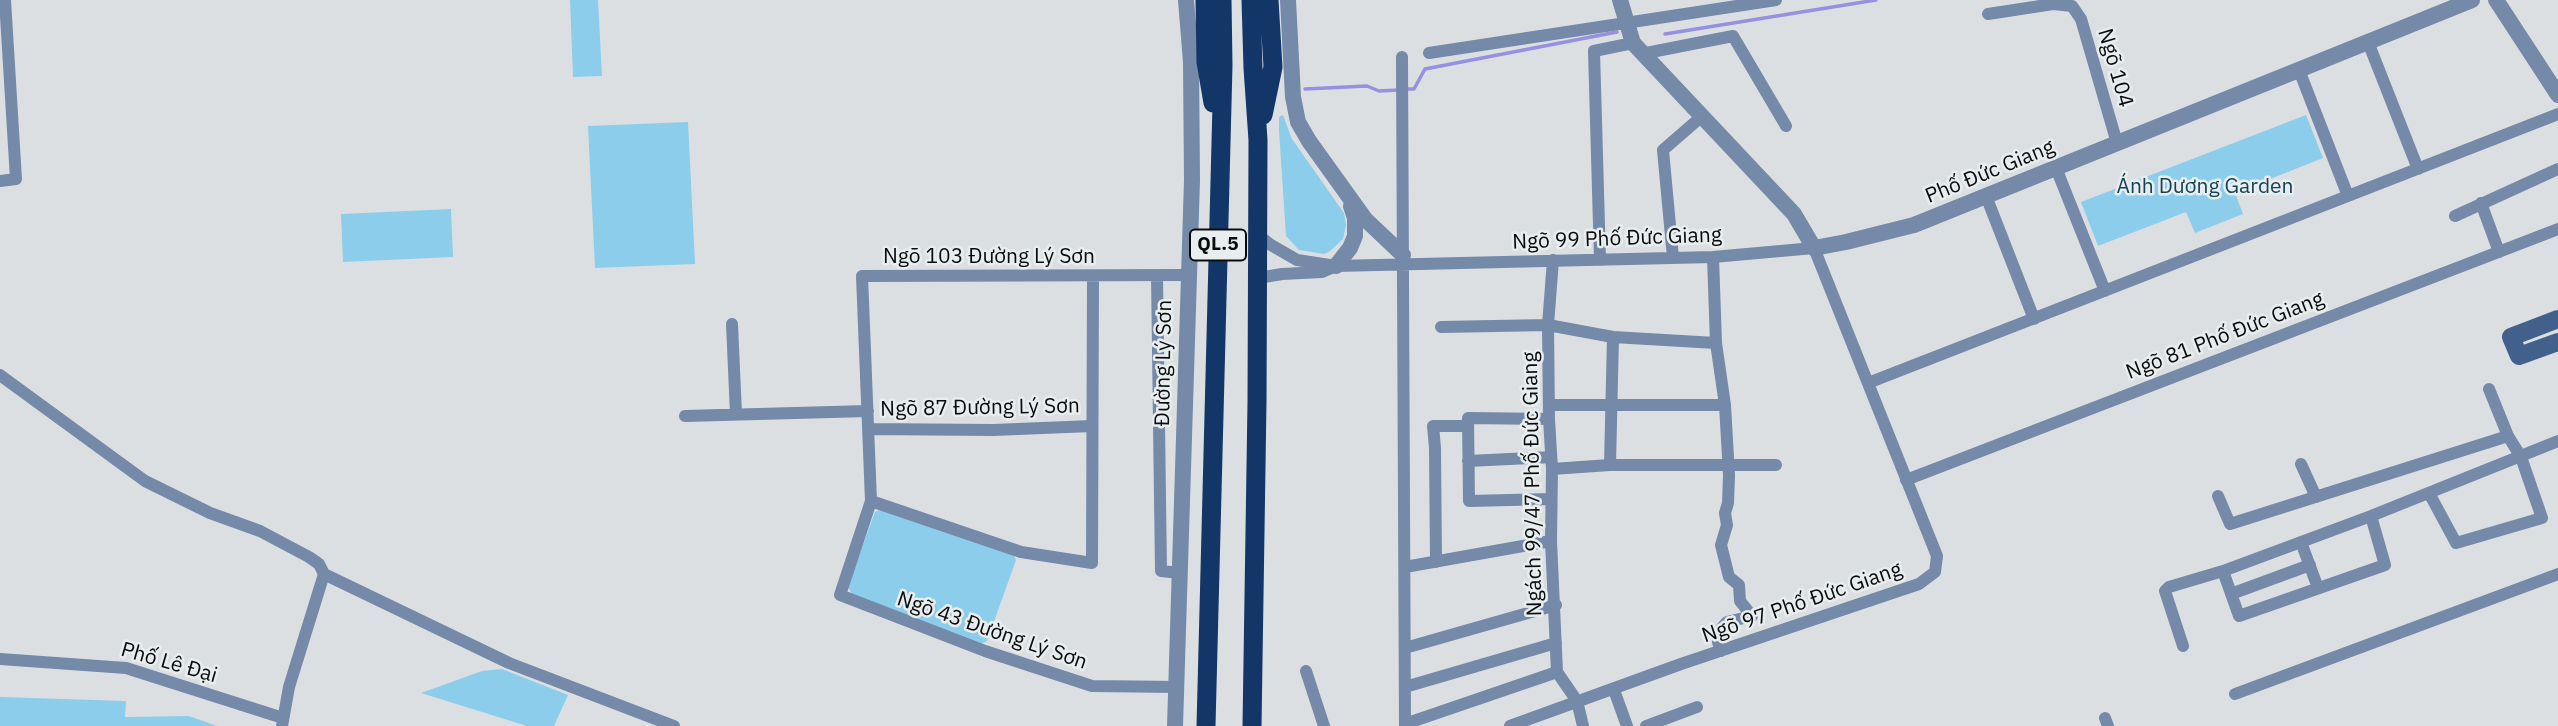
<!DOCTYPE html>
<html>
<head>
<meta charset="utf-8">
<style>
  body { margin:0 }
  canvas { display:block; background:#dbdfe2 }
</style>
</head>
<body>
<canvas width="2558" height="726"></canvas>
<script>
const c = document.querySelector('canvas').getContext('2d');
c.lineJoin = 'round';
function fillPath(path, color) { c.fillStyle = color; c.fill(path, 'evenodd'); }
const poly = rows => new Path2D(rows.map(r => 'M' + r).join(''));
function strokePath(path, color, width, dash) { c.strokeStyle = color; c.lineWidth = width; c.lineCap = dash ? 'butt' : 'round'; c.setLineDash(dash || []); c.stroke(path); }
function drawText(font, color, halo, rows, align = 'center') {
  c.font = font + ' "IBM Plex Sans",sans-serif'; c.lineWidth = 5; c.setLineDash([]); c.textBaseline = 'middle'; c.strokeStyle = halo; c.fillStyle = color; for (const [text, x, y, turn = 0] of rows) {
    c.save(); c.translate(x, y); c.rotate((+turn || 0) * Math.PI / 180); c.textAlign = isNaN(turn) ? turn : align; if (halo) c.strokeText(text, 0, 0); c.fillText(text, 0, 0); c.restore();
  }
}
const green = poly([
  [570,0,598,0,602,76,573,77],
  [1283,115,1292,139,1344,213,1346,225,1343,239,1329,252,1324,254,1299,250,1286,236,1279,131,1279,117],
  [2306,115,2323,158,2235,193,2243,214,2195,233,2186,212,2098,246,2081,202],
  [688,122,695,264,595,268,588,126],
  [451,209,453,257,343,262,341,214],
  [884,508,1012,551,1016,560,987,641,979,645,854,600,848,586,875,512],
  [502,669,568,695,554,726,527,726,421,693,482,671],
  [0,697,126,701,125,717,189,716,217,726,0,726]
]);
const stream = poly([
  [1665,34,1876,0],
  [1305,89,1367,86,1379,91,1399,90],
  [1407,89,1414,89,1425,69,1617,32]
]);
const minor = poly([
  [1988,14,2053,4,2072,6,2081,19,2117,143],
  [2368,42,2418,169],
  [1429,53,1776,0],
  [1641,54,1733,36,1786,126],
  [1402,57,1405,726],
  [2299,70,2348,196],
  [2056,168,2105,291],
  [0,181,16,179,5,0],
  [1986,196,2034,319],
  [2481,203,2499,252],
  [2455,216,2558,169],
  [1258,235,1271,245,1297,260,1336,266,1713,257,1814,248,1937,556,1935,572,1919,584,1681,664,1510,726],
  [1713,257,1716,343,1725,405,1729,475,1728,503,1725,513,1727,525,1721,545,1729,577,1739,585,1740,601,1752,616,1727,622,1720,630,1718,642,1721,651],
  [1673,258,1663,150,1701,117],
  [1553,260,1548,325,1549,419,1552,469,1551,541,1557,672,1577,701,1583,726],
  [1600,260,1594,51,1633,43],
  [1157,276,1161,571,1180,573],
  [1258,278,1282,274,1322,272,1336,266],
  [732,324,736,414],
  [1441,327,1548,325,1613,337,1716,343],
  [0,375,145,481,210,513,260,531,309,557,319,564,324,574,509,663,674,726],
  [1868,383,2558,114],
  [1549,405,1725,405],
  [685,416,868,411],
  [1549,419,1468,418,1469,501,1551,499],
  [868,429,993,430,1092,426],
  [1468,461,1551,457],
  [2301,464,2316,497],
  [1610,465,1613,337],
  [1552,469,1610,465,1776,465],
  [1906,480,2558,229],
  [2429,493,2456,543,2542,518,2521,457,2508,436,2489,389],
  [2218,496,2230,524,2508,436],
  [871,501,1021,552,1092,563,1093,276],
  [2301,542,2318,588],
  [1436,562,1435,448,1433,426,1468,426],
  [1405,567,1551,541],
  [2223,571,2239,616,2385,565,2371,516],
  [2231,594,2310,565],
  [2183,646,2165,591,2169,587,2223,571,2371,516,2558,441],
  [1405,648,1556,605],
  [0,659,126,668,283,718],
  [1306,671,1324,726],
  [1177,687,1092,686,985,651,840,595,871,501,862,276,1188,275],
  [1405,687,1556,643],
  [1614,690,1627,726],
  [2235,694,2558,574],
  [2105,718,2108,726],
  [1405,724,1557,672],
  [282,726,289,687,324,574],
  [1646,726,1697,707]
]);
const tertiary = poly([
  [1288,0,1293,97,1298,122,1309,141,1365,219,1403,255],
  [1620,0,1633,43,1794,214,1814,248,1846,242,1914,225,2472,0],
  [2496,0,2558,95],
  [1336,266,1350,248,1355,236,1355,218,1351,206],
  [1175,726,1192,180,1191,62,1186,0]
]);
const secondary = poly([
  [2558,319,2511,337,2519,356,2558,342]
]);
const trunk = poly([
  [1205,0,1206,62,1213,103],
  [1251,0,1253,68,1258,140,1257,402,1252,726],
  [1263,115,1273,67,1269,0],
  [1206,726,1223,65,1222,0]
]);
const shields = [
  [1218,245,56]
];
const shieldNames = [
  ["QL.5",1218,245]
];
const streetNames = [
  ["Ngõ 104",2115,68,74],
  ["Phố Đức Giang",1990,172,-22],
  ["Ngõ 99 Phố Đức Giang",1617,239,-2],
  ["Ngõ 103 Đường Lý Sơn",989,257],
  ["Ngõ 81 Phố Đức Giang",2225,336,-21],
  ["Đường Lý Sơn",1164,363,-89],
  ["Ngõ 87 Đường Lý Sơn",980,408,-1],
  ["Ngách 99/47 Phố Đức Giang",1533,484,-91],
  ["Ngõ 97 Phố Đức Giang",1802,603,-19],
  ["Ngõ 43 Đường Lý Sơn",992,631,19],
  ["Phố Lê Đại",169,663,16]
];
const parkNames = [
  ["Ánh Dương Garden",2205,187]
];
fillPath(green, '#8dcdec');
strokePath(stream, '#9790e1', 3.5);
strokePath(minor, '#7589a8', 12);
strokePath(tertiary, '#7589a8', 16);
strokePath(secondary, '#42608c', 18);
strokePath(trunk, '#133668', 19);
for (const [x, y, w] of shields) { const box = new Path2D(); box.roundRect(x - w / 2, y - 15.5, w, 31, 5); c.fillStyle = '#e8edef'; c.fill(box); strokePath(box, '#0a0c0c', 2); }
drawText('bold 19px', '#0a0c0c', null, shieldNames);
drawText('21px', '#0a0c0c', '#e8edef', streetNames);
drawText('21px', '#154356', '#e8edef', parkNames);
</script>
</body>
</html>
